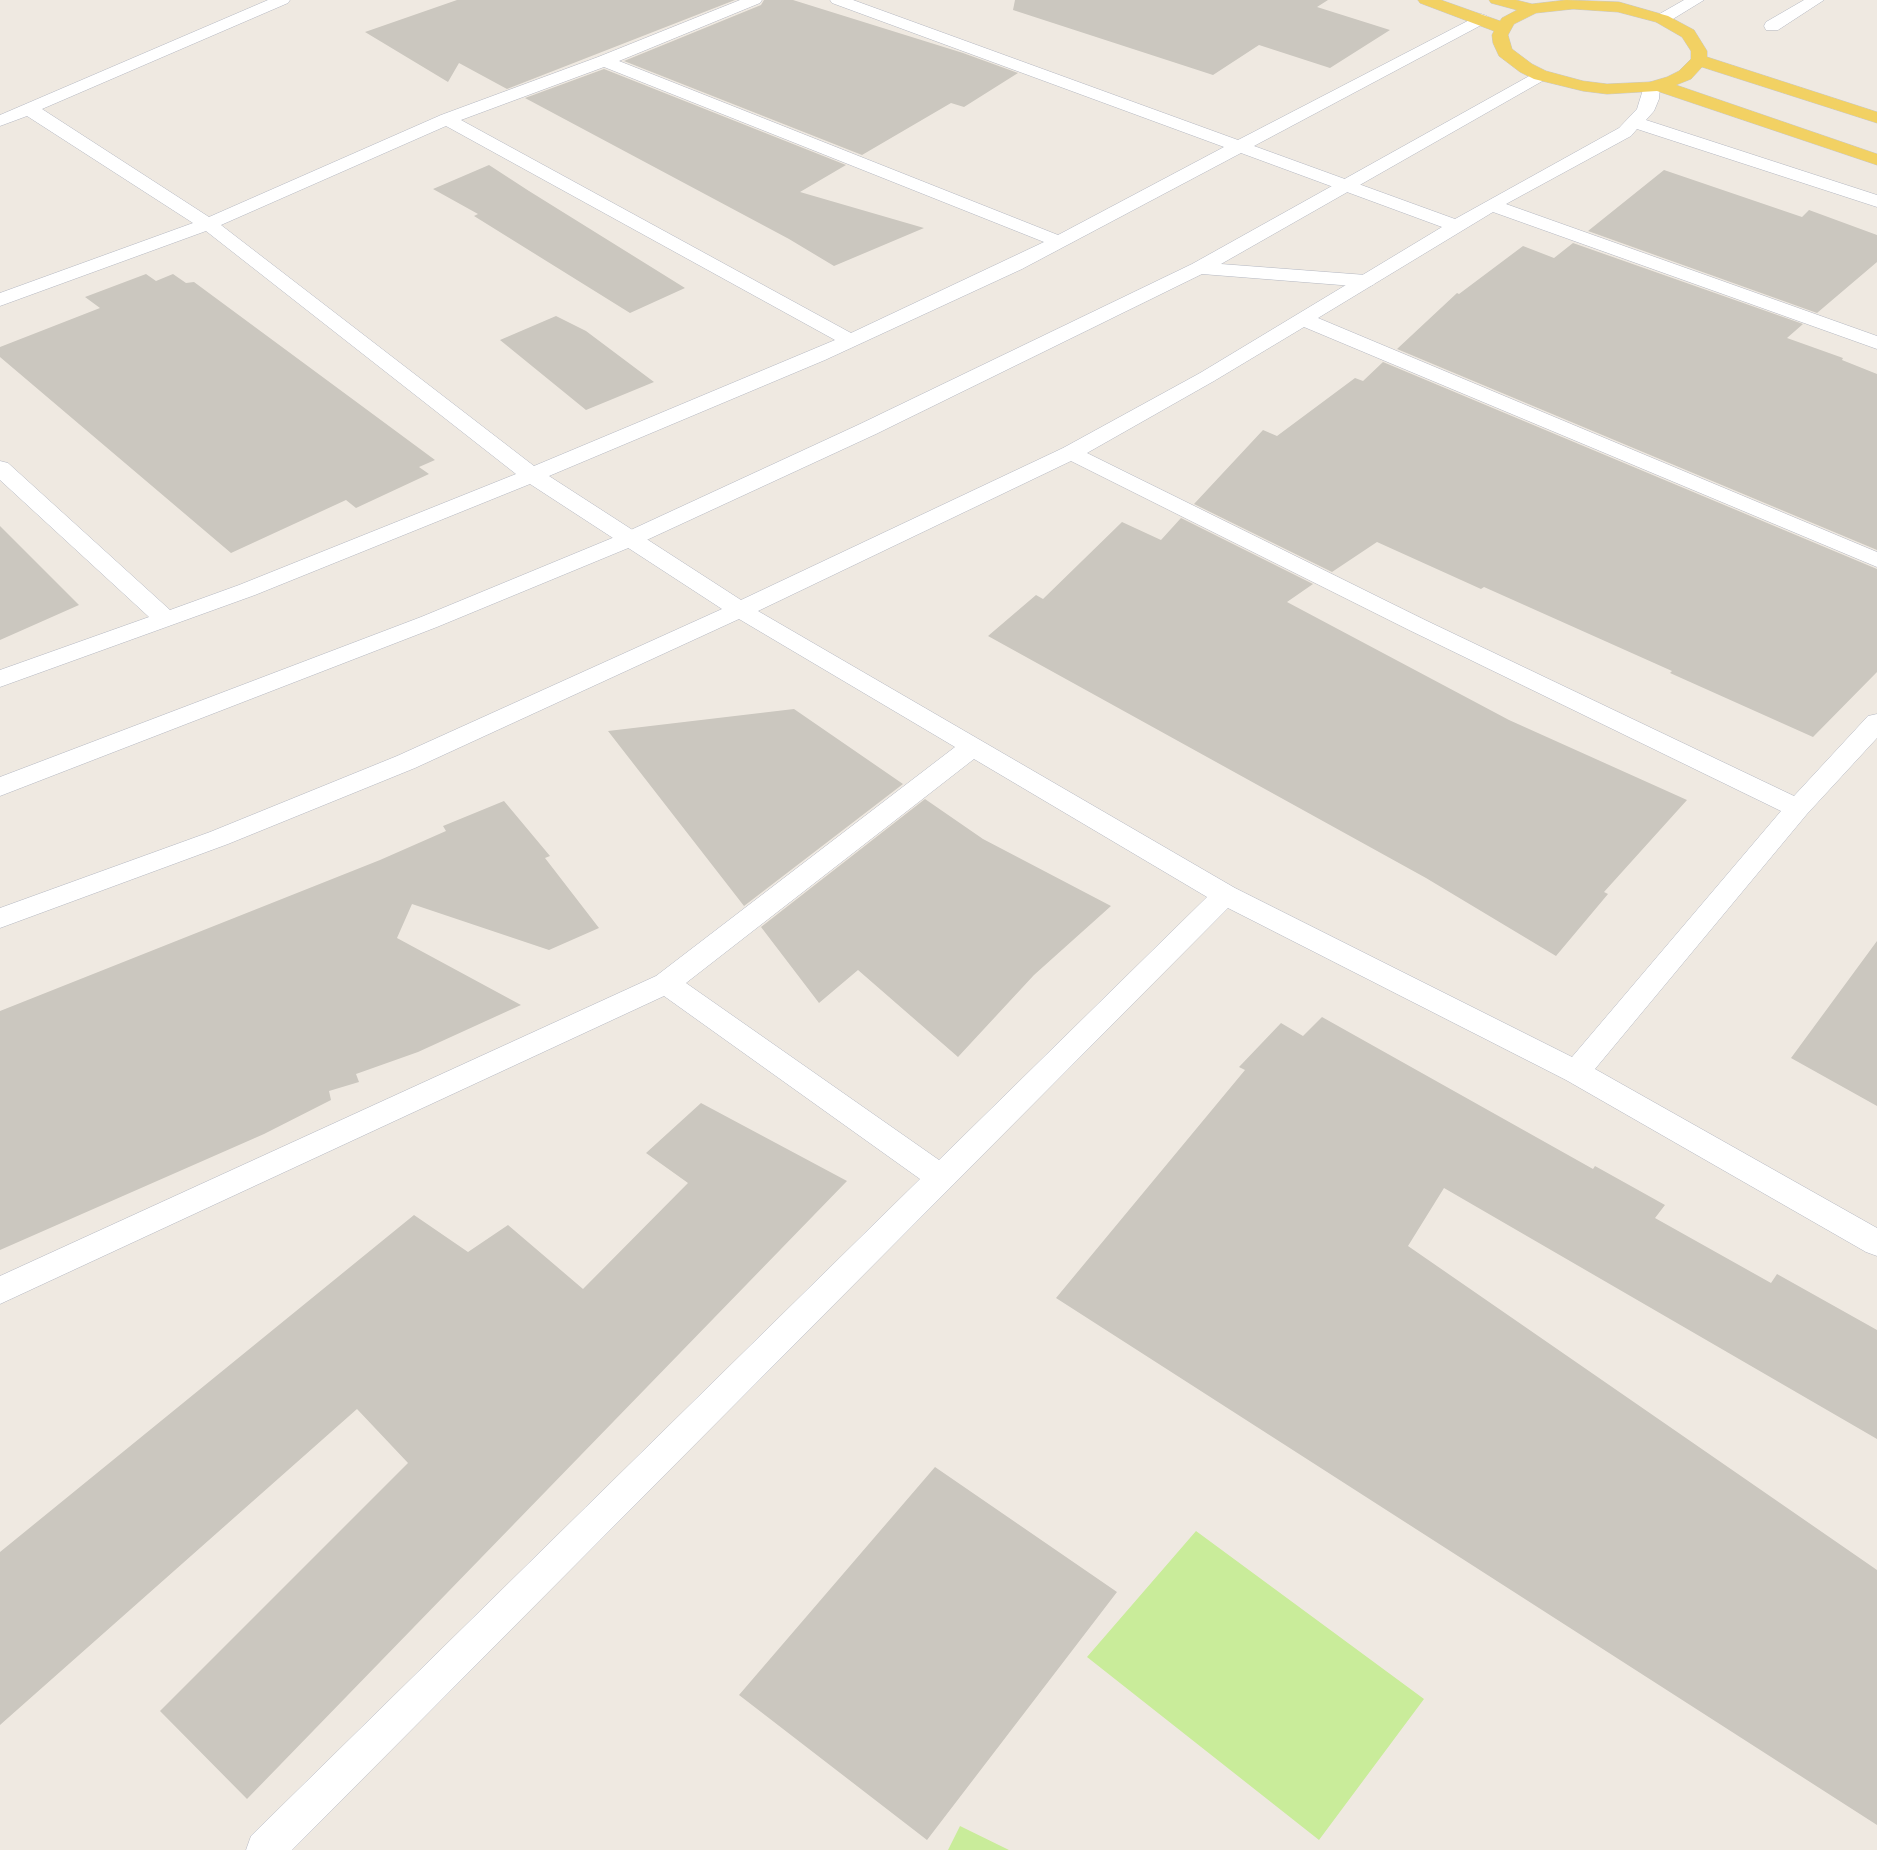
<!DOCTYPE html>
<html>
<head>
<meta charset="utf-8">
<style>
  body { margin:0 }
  canvas { display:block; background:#efe9e1 }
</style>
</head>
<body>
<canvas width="1877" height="1850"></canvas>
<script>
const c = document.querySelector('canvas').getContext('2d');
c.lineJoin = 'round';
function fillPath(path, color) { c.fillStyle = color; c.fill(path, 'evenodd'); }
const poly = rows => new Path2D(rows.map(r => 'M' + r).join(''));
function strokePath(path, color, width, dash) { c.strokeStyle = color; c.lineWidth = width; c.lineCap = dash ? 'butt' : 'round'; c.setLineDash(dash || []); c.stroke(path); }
const pitch = poly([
  [1196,1531,1424,1699,1319,1840,1087,1657],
  [960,1826,1009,1850,948,1850]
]);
const building = poly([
  [457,0,735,0,507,89,459,63,448,82,365,32],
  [764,0,793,0,963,53,1018,73,964,107,951,103,862,155,624,61,761,5],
  [1015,0,1328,0,1317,7,1390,30,1330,68,1259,45,1213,75,1013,10],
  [604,69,846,165,800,192,924,228,834,266,789,239,525,98],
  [489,165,529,191,685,288,630,313,474,216,478,214,433,189],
  [1664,170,1802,217,1809,210,1877,235,1877,262,1817,313,1588,231],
  [1573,243,1803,324,1787,338,1843,358,1842,360,1877,374,1877,550,1397,349,1457,293,1459,294,1523,246,1554,258],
  [146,274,156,281,173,274,186,283,194,282,435,460,419,467,429,474,356,508,346,500,231,553,0,357,0,347,100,308,85,297],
  [556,316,586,331,654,382,586,410,500,340],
  [1383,362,1877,569,1877,672,1813,737,1670,673,1672,671,1484,587,1481,589,1377,542,1332,572,1194,504,1263,430,1277,436,1355,378,1363,381],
  [1181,518,1313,584,1287,602,1509,720,1687,800,1604,892,1608,894,1556,956,1426,878,988,636,1036,595,1043,599,1122,522,1161,540],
  [0,526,79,605,0,640],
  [794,709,903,784,744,906,608,731],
  [925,799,983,839,1111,906,1034,975,958,1057,858,970,819,1003,761,927],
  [504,801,550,856,545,858,599,928,549,950,412,904,397,938,521,1005,418,1052,356,1074,359,1082,329,1091,331,1100,264,1134,0,1250,0,1011,380,860,446,831,443,826],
  [1877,941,1877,1106,1791,1058],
  [1322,1017,1593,1169,1595,1166,1665,1205,1655,1218,1771,1283,1777,1274,1877,1330,1877,1439,1444,1188,1408,1246,1877,1570,1877,1825,1056,1298,1245,1070,1239,1067,1281,1023,1303,1036],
  [701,1103,847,1181,247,1799,160,1711,408,1463,357,1409,0,1725,0,1552,414,1215,468,1252,508,1225,583,1289,688,1183,646,1153],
  [935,1467,1117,1592,927,1840,739,1695]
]);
const minor = poly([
  [268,0,290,0,288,3,42,109,209,217,441,115,598,57,740,0,762,0,760,3,619,61,1058,235,1224,147,832,3,830,0,853,0,1238,140,1481,14,1487,16,1489,19,1487,22,1254,146,1455,219,1619,128,1637,109,1645,83,1651,82,1657,83,1660,87,1659,99,1654,111,1646,120,1877,195,1877,207,1637,129,1631,136,1506,204,1877,336,1877,349,1493,212,1318,318,1877,552,1877,567,1304,327,1214,381,1087,453,1425,620,1794,796,1868,716,1877,714,1877,738,1807,814,1595,1069,1877,1228,1877,1256,1866,1252,1566,1080,1228,908,292,1850,246,1850,251,1836,920,1179,664,996,0,1304,0,1276,656,976,955,747,739,619,415,768,228,844,0,928,0,908,210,832,397,756,722,609,530,484,255,595,0,687,0,670,149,617,0,480,0,461,8,463,170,610,239,585,516,474,206,231,0,306,0,293,193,223,27,116,0,126,0,115,268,0],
  [604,67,1044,242,851,333,461,120,604,67],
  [446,126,835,340,534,466,221,225,446,126],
  [1241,153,1442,227,1200,373,1063,448,741,600,549,476,825,360,1022,269,1241,153],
  [1071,461,1409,630,1781,811,1572,1057,1235,888,758,611,1071,461],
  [974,759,1207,897,939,1160,686,983,974,759],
  [1804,0,1824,0,1778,30,1766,30,1764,26,1766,22,1804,0]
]);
const tertiary = poly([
  [1684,0,1704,0,1668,22,1656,22,1654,19,1656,16,1684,0],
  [1540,70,1546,71,1549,75,1546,79,1221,264,1366,275,1373,277,1376,281,1373,285,1366,287,1202,274,876,434,638,544,437,627,0,796,0,777,421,617,622,534,860,424,1192,264,1540,70]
]);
const primary = poly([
  [1418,0,1441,0,1500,21,1502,18,1517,10,1491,3,1489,0,1516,0,1532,4,1566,0,1619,2,1668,16,1694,30,1707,51,1707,57,1877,112,1877,123,1702,67,1691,79,1676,85,1877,154,1877,165,1657,91,1607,94,1583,91,1534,79,1520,72,1499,56,1493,43,1492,35,1494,31,1420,3,1418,0],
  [1573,9,1618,12,1656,22,1682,37,1691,51,1691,59,1679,71,1667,77,1650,82,1607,84,1583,81,1546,71,1532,64,1512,49,1508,35,1514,24,1536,13,1573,9]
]);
fillPath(pitch, '#c9ec9a');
fillPath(building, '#cbc7bf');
strokePath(minor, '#b4b7c1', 1);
strokePath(tertiary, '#b4b7c1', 1);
strokePath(primary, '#c9c9c9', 1);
fillPath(minor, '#fff');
fillPath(tertiary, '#fff');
fillPath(primary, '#f2d163');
</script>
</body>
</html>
